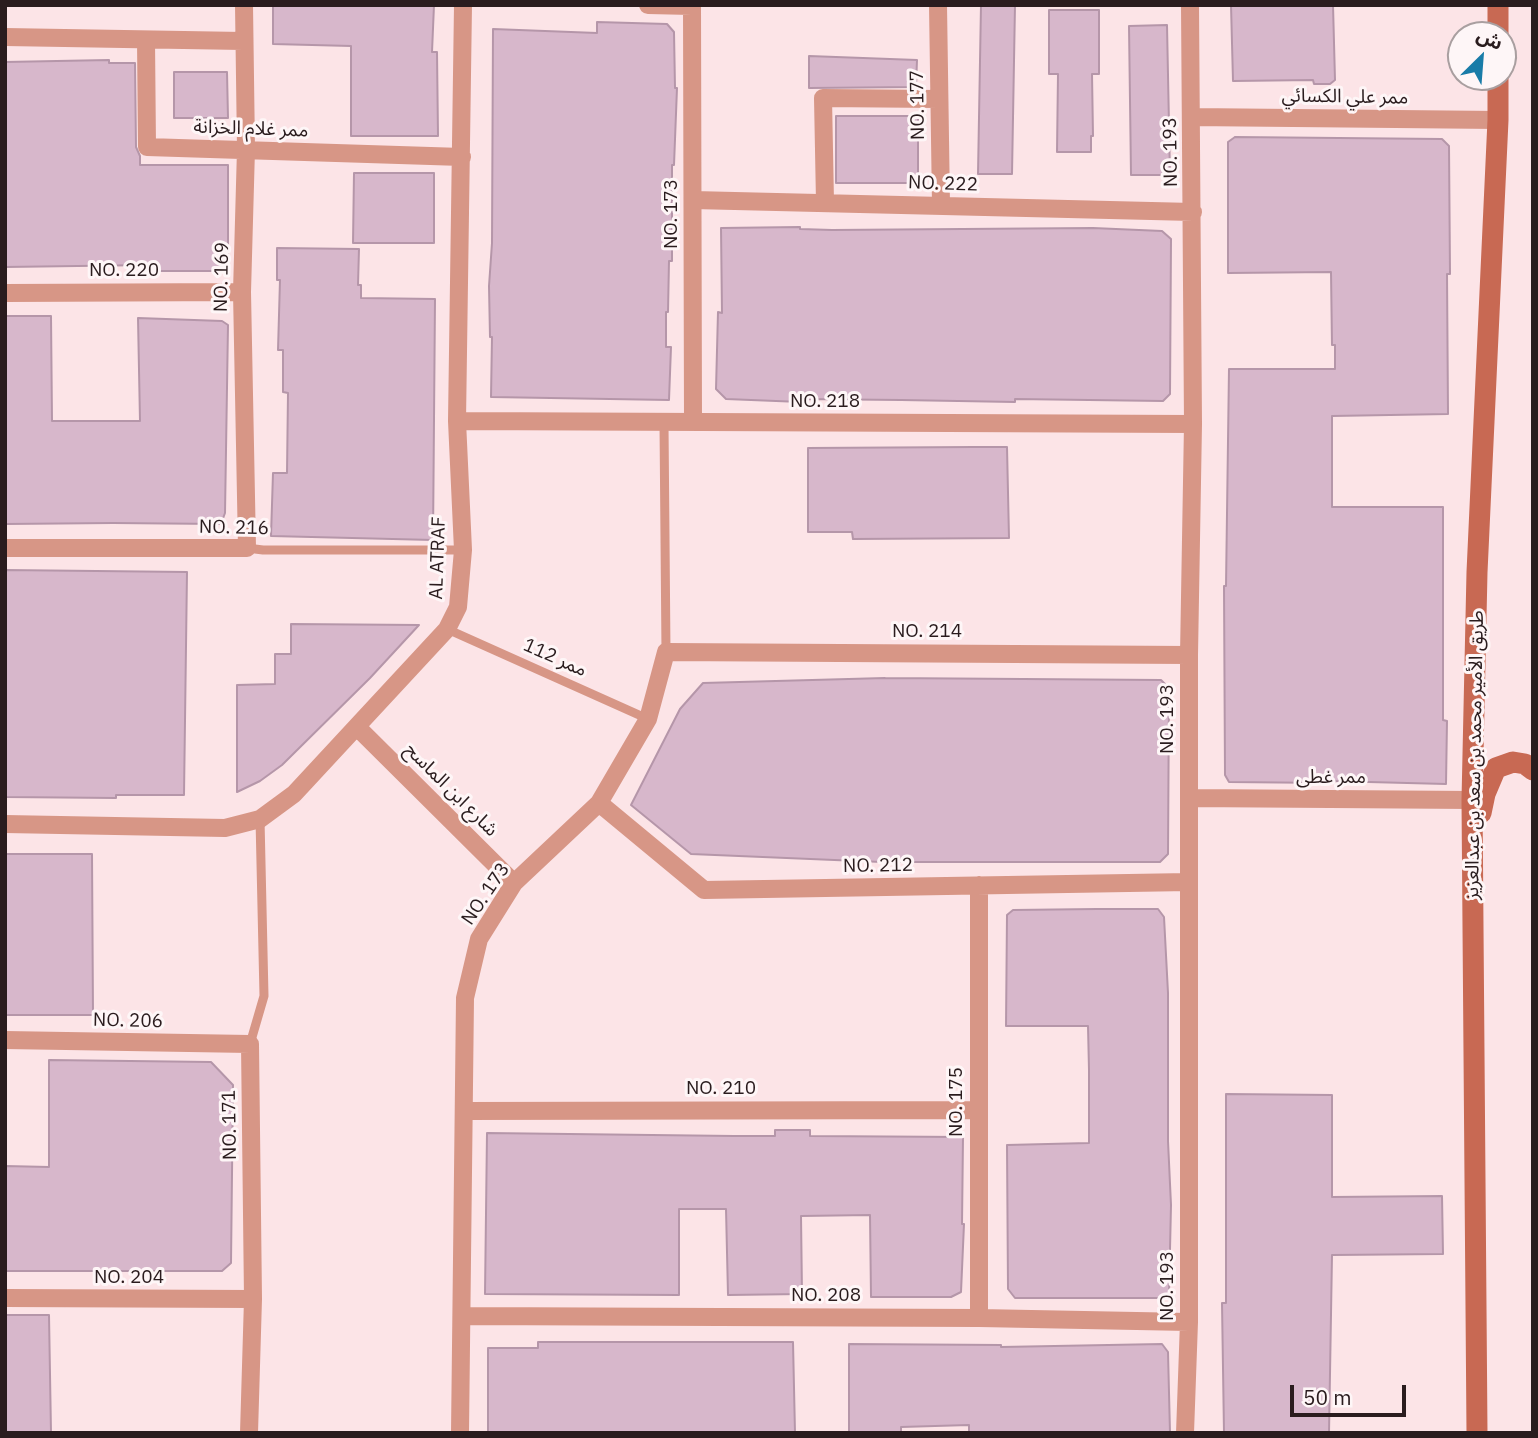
<!DOCTYPE html>
<html>
<head>
<meta charset="utf-8">
<style>
  body { margin:0 }
  #map { position:relative; width:1538px; height:1438px; overflow:hidden; background:#fce4e7; font-family:"IBM Plex Sans","Noto Sans Arabic",sans-serif }
  canvas { display:block }
  .frame { position:absolute; inset:0; border:7px solid #2a1c1e; pointer-events:none }
  .north { position:absolute; left:1447px; top:21px; width:70px; height:70px; box-sizing:border-box; background:#fef6f7; border:2px solid #a99fa0; border-radius:50%; rotate:25deg; font-size:19px; font-weight:700; line-height:28px; text-align:center; color:#2a1c1e }
  .north::after { content:''; display:block; margin:auto; width:24px; height:32px; background:#197ca8; clip-path:polygon(50% 0,100% 100%,50% 72%,0 100%) }
  .scale { position:absolute; left:1290px; top:1385px; width:116px; height:32px; box-sizing:border-box; border:4px solid #2a1c1e; border-top:0; padding-left:9px; font-size:21px; line-height:24px; white-space:nowrap; color:#2a1c1e; -webkit-text-stroke:5px #fef6f7; paint-order:stroke }
</style>
</head>
<body>
<div id="map">
<canvas width="1538" height="1438"></canvas>
<div class="frame"></div>
<div class="north">ش</div>
<div class="scale">50 m</div>
</div>
<script>
const c = document.querySelector('canvas').getContext('2d');
c.lineJoin = 'round';
function fillPath(path, color) { c.fillStyle = color; c.fill(path, 'evenodd'); }
const poly = rows => new Path2D(rows.map(r => 'M' + r).join(''));
function strokePath(path, color, width, dash) { c.strokeStyle = color; c.lineWidth = width; c.lineCap = dash ? 'butt' : 'round'; c.setLineDash(dash || []); c.stroke(path); }
function drawText(font, color, halo, rows, align = 'center') {
  c.font = font + ' "IBM Plex Sans","Noto Sans Arabic",sans-serif'; c.lineWidth = 6; c.setLineDash([]); c.textBaseline = 'middle'; c.strokeStyle = halo; c.fillStyle = color; for (const [text, x, y, turn = 0] of rows) {
    c.save(); c.translate(x, y); c.rotate((+turn || 0) * Math.PI / 180); c.textAlign = isNaN(turn) ? turn : align; if (halo) c.strokeText(text, 0, 0); c.fillText(text, 0, 0); c.restore();
  }
}
const building = poly([
  [273,5,434,5,432,52,437,52,438,136,351,136,351,46,273,44,273,5],
  [981,5,1015,5,1012,174,978,174,981,5],
  [1231,5,1333,5,1335,80,1330,84,1314,84,1313,80,1233,81,1231,5],
  [1049,10,1099,10,1099,74,1092,74,1093,136,1091,136,1091,152,1057,152,1058,74,1049,74,1049,10],
  [597,22,667,24,674,32,675,88,677,88,674,165,672,165,672,261,669,261,668,312,666,312,666,347,671,347,669,400,491,397,492,337,490,337,489,286,492,243,493,29,597,33,597,22],
  [1167,25,1170,175,1131,175,1129,26,1167,25],
  [809,56,917,60,916,87,809,88,809,56],
  [109,60,109,63,135,63,136,147,140,156,140,165,228,165,228,262,222,271,150,271,150,265,5,267,5,62,109,60],
  [174,72,227,72,228,118,174,118,174,72],
  [836,116,918,116,918,183,836,183,836,116],
  [1235,137,1442,139,1449,146,1450,274,1447,274,1448,414,1332,416,1332,507,1443,507,1443,720,1447,721,1446,784,1330,781,1330,783,1229,782,1225,775,1224,586,1226,586,1229,369,1335,369,1335,345,1332,345,1331,272,1228,273,1228,142,1235,137],
  [354,173,434,173,434,243,353,243,354,173],
  [800,227,800,229,832,230,1093,228,1162,231,1171,239,1170,394,1163,401,1015,399,1015,402,901,400,801,399,801,402,726,399,716,389,718,312,722,313,721,228,800,227],
  [277,248,359,249,358,285,361,285,361,298,435,299,433,540,271,536,273,473,287,473,288,393,283,392,283,350,278,350,280,280,277,280,277,248],
  [5,316,51,316,52,421,140,421,138,318,222,321,228,325,225,513,221,524,113,523,5,524,5,316],
  [974,447,1007,447,1009,538,853,539,852,532,808,532,808,448,974,447],
  [5,570,187,572,184,795,116,795,116,798,5,797,5,570],
  [291,624,419,625,370,678,282,765,260,781,237,792,237,685,275,684,275,654,291,654,291,624],
  [885,678,1161,680,1169,688,1168,854,1160,862,882,862,691,854,631,805,680,709,703,683,885,678],
  [5,854,92,854,93,1015,5,1015,5,854],
  [1097,909,1158,909,1164,917,1168,993,1168,1141,1171,1205,1169,1294,1165,1298,1015,1298,1008,1289,1007,1145,1089,1143,1089,1070,1088,1026,1006,1026,1007,915,1013,910,1097,909],
  [49,1060,211,1062,233,1085,231,1263,222,1271,5,1271,5,1166,49,1167,49,1060],
  [1226,1094,1332,1095,1332,1197,1442,1196,1443,1254,1332,1255,1329,1433,1224,1433,1222,1303,1226,1303,1226,1094],
  [775,1130,810,1130,810,1136,963,1137,962,1224,964,1224,961,1292,951,1297,871,1297,870,1215,801,1216,802,1294,728,1295,726,1209,679,1209,679,1295,485,1294,487,1133,734,1136,775,1136,775,1130],
  [5,1315,49,1315,51,1433,5,1433,5,1315],
  [538,1342,793,1342,795,1433,488,1432,488,1348,538,1348,538,1342],
  [849,1344,1001,1345,1001,1347,1162,1344,1168,1352,1170,1433,969,1433,969,1425,901,1427,901,1432,849,1432,849,1344]
]);
const service = poly([
  [664,424,666,652],
  [247,548,263,550,463,550],
  [447,629,648,719],
  [250,1044,264,996,260,819]
]);
const minor = poly([
  [648,5,692,6],
  [692,5,693,422],
  [938,5,941,205],
  [5,37,243,41],
  [146,40,147,147,462,157],
  [1191,117,1498,120],
  [693,200,1193,212],
  [825,202,823,98,939,99],
  [5,293,242,292],
  [457,421,1193,424],
  [5,548,247,548,242,292,246,149,244,5],
  [358,728,514,883],
  [1189,798,1472,800],
  [599,803,704,890,1189,882],
  [5,824,225,828,260,819,294,794,447,629,458,607,463,550,457,421,463,5],
  [979,885,979,1318],
  [5,1040,250,1044,253,1299,249,1433],
  [464,1111,978,1110],
  [5,1298,253,1299],
  [462,1316,979,1318,1189,1322],
  [460,1433,465,998,479,939,514,883,599,803,648,719,666,652,1189,655],
  [1185,1433,1189,1322,1189,655,1193,424,1190,5]
]);
const secondary = poly([
  [1498,5,1498,35],
  [1481,813,1485,794,1496,768,1513,762,1525,764,1533,770],
  [1477,1433,1472,800,1477,572,1498,120,1498,77]
]);
const streetNames = [
  ["ممر علي الكسائي",1345,97,1],
  ["NO. 177",918,105,-91],
  ["ممر غلام الخزانة",251,129,2],
  ["NO. 193",1171,152,-91],
  ["NO. 222",943,184,2],
  ["NO. 173",672,214,-90],
  ["NO. 220",124,271],
  ["NO. 169",222,277,-89],
  ["NO. 218",825,402],
  ["NO. 216",234,528,1],
  ["AL ATRAF",438,558,-88],
  ["NO. 214",927,632],
  ["ممر 112",555,658,24],
  ["NO. 193",1168,719,-90],
  ["طريق الأمير محمد بن سعد بن عبدالعزيز",1475,755,-89],
  ["ممر غطى",1331,778],
  ["شارع ابن الماسح",451,790,45],
  ["NO. 212",878,866,-1],
  ["NO. 173",486,894,-56],
  ["NO. 206",128,1021,1],
  ["NO. 210",721,1089],
  ["NO. 175",957,1102,-90],
  ["NO. 171",230,1125,-91],
  ["NO. 204",129,1278],
  ["NO. 193",1168,1286,-90],
  ["NO. 208",826,1296]
];
fillPath(building, '#d7b7cb');
strokePath(building, '#b596a9', 2);
strokePath(service, '#d79686', 9);
strokePath(minor, '#d79686', 18);
strokePath(secondary, '#c86953', 21);
drawText('19px', '#2a1c1e', '#fef6f7', streetNames);
</script>
</body>
</html>
